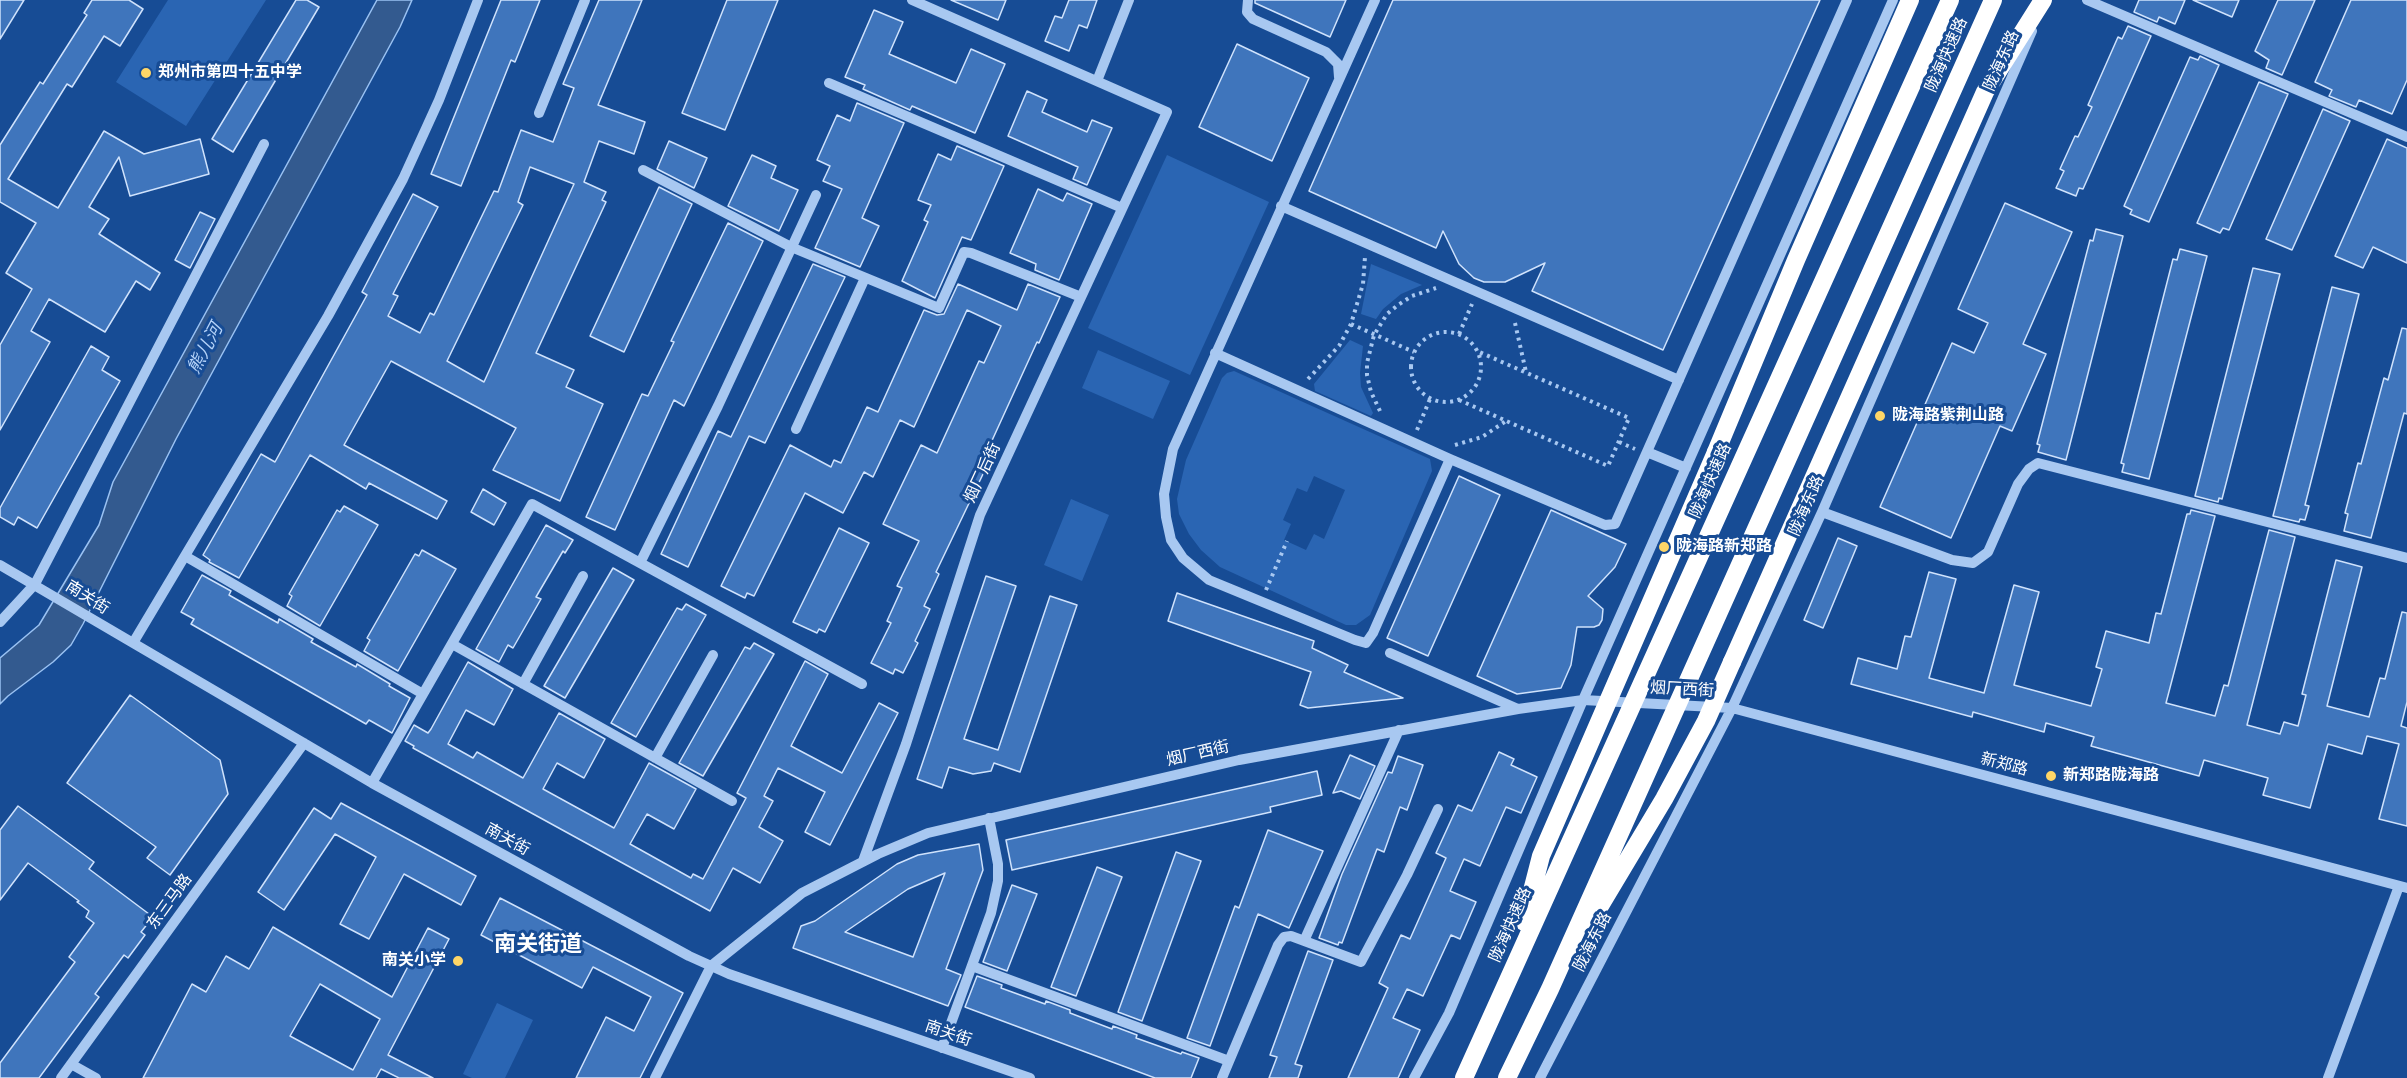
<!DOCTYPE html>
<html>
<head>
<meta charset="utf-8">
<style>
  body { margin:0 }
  canvas { display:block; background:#174c95 }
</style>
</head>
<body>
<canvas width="2407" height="1078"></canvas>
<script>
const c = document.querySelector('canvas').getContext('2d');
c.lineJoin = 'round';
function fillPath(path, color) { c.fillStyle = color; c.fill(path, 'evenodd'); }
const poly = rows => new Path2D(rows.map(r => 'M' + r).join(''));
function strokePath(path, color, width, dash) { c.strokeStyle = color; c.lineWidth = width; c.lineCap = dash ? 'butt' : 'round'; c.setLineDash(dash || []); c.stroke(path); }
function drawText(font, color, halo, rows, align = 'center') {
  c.font = font + ' "DejaVu Sans","Noto Sans SC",sans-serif'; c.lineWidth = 6; c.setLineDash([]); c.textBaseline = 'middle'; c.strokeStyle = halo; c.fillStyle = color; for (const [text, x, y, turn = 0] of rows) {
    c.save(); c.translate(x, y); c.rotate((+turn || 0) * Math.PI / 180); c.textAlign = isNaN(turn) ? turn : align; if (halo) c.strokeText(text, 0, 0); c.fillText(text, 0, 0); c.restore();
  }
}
const green = poly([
  [168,0,266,0,186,126,116,82],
  [1167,155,1269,202,1190,375,1088,328],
  [1371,264,1422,285,1401,294,1383,309,1376,319,1361,314],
  [1350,340,1363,346,1360,373,1361,387,1373,413,1371,416,1315,391,1314,384],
  [1098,350,1170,381,1153,419,1082,388],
  [1234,371,1430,459,1432,471,1370,615,1356,625,1346,625,1220,567,1201,550,1189,534,1179,514,1177,499,1186,460,1222,378,1227,373],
  [1314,476,1345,490,1324,539,1314,534,1306,550,1284,540,1291,524,1283,520,1297,488,1307,492],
  [1071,499,1109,515,1082,581,1044,565],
  [497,1003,533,1020,505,1078,472,1078,463,1074]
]);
const water = poly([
  [377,0,412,0,400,27,176,439,83,624,71,645,53,662,8,696,0,704,0,658,39,625,99,525,113,482,377,0]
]);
const building = poly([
  [0,0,24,0,0,39,0,0],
  [92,0,129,0,143,9,120,46,104,36,72,87,67,84,8,179,58,208,104,131,144,154,200,139,209,174,130,196,119,157,89,207,109,219,99,234,160,273,150,290,136,281,105,332,49,299,31,331,50,342,0,430,0,345,32,289,6,273,36,223,0,202,0,145,40,82,43,84,87,15,84,13,92,0],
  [296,0,307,0,319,7,233,152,212,139,296,0],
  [501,0,540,0,515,62,511,60,461,186,431,174,501,0],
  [599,0,642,0,598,105,645,122,634,154,599,141,584,182,606,192,602,200,606,202,536,353,574,370,566,387,603,404,560,501,493,470,516,428,391,361,344,445,447,501,437,519,369,483,366,489,310,455,239,578,209,562,210,560,203,555,261,454,275,462,367,295,362,292,413,194,438,207,393,294,398,296,388,316,420,333,430,313,434,315,494,191,498,192,521,130,553,142,574,88,563,84,599,0],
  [530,167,574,184,484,382,447,361,523,205,518,202,530,167],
  [727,0,778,0,725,130,682,113,727,0],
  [951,0,1006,0,998,20,951,0],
  [1069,0,1097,0,1087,28,1079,25,1069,51,1045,41,1055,16,1062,18,1069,0],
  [1255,0,1346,0,1330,37,1255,3,1255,0],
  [1393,0,1820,0,1663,350,1532,291,1545,263,1505,282,1484,282,1474,278,1459,264,1443,231,1436,248,1309,191,1393,0],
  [2139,0,2185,0,2175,24,2159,17,2157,22,2134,12,2139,0],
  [2193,0,2239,0,2232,17,2193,0],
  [2278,0,2315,0,2282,75,2266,68,2269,60,2255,51,2278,0],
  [2351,0,2407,0,2407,80,2392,114,2359,100,2356,107,2329,96,2332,90,2315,82,2351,0],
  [874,10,903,22,889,54,956,83,971,49,1005,64,975,133,912,106,910,110,863,89,865,85,845,77,874,10],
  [2128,26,2151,36,2083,189,2079,188,2076,196,2056,188,2064,171,2060,169,2075,136,2078,137,2092,107,2088,105,2118,37,2122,39,2128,26],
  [1237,44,1309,78,1272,161,1199,127,1237,44],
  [2200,56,2219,65,2149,222,2130,214,2132,210,2124,206,2190,57,2198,60,2200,56],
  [2259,82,2288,94,2229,230,2223,228,2220,233,2197,223,2259,82],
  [1027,91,1047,100,1042,112,1087,132,1092,120,1112,128,1087,185,1073,179,1078,167,1008,136,1027,91],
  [857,103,904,123,862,218,879,226,860,267,815,248,842,189,823,181,830,166,817,160,837,115,850,121,857,103],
  [2323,109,2350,121,2292,250,2266,239,2323,109],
  [2387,139,2407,148,2407,263,2373,247,2363,268,2335,256,2387,139],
  [669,141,707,158,694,188,657,169,669,141],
  [957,146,1004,166,971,240,962,237,935,298,902,281,928,222,924,220,931,205,918,200,938,154,951,160,957,146],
  [752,155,776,166,771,178,798,190,779,231,728,206,752,155],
  [659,187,692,204,624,352,590,336,659,187],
  [1038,189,1063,201,1067,193,1092,204,1059,280,1035,270,1036,264,1010,253,1038,189],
  [2005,203,2072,232,2023,344,2046,354,2012,431,2000,426,1951,538,1880,507,1952,343,1974,353,1988,323,1958,309,2005,203],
  [200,212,215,219,190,268,175,260,200,212],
  [728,223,763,241,684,406,674,400,615,530,586,517,642,394,648,396,674,342,671,341,728,223],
  [2096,229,2123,236,2066,460,2038,452,2040,445,2037,444,2090,240,2093,241,2096,229],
  [2180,249,2207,256,2149,479,2122,472,2124,464,2121,463,2173,259,2177,260,2180,249],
  [813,264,845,277,765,443,749,436,688,567,661,554,718,431,731,437,813,264],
  [2253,268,2280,274,2222,499,2219,498,2218,502,2195,496,2253,268],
  [958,284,1017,310,1028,284,1060,297,1039,343,1037,342,979,469,984,472,936,572,939,574,924,606,930,609,915,641,918,643,903,673,895,669,893,674,871,663,891,623,887,621,902,588,897,586,919,541,883,524,921,445,937,453,979,361,984,363,1001,326,967,310,914,427,900,420,873,477,864,472,843,513,805,493,754,596,747,593,745,598,721,586,790,445,831,467,834,460,841,463,867,407,878,412,924,310,937,315,944,314,958,284],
  [2332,287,2359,294,2305,505,2309,506,2305,520,2300,519,2299,522,2273,516,2332,287],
  [2402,328,2407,329,2407,414,2404,413,2371,538,2344,531,2348,514,2345,513,2358,463,2361,464,2384,378,2388,380,2402,328],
  [91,346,109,357,102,370,120,381,37,528,18,517,14,525,0,517,0,508,91,346],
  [1459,476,1500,495,1428,656,1387,638,1459,476],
  [483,489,506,503,494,525,471,512,483,489],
  [344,506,378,525,320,626,287,606,292,596,289,594,337,510,340,512,344,506],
  [1551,510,1626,544,1615,567,1588,596,1603,609,1602,620,1599,625,1594,627,1577,627,1571,665,1561,688,1517,694,1477,676,1551,510],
  [2191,510,2215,516,2166,703,2215,716,2224,685,2228,686,2269,530,2295,537,2247,725,2280,734,2284,722,2298,726,2306,695,2302,694,2336,560,2362,567,2327,706,2369,717,2380,678,2385,679,2402,612,2407,613,2407,702,2401,726,2407,728,2407,826,2379,819,2399,744,2367,736,2362,754,2328,744,2310,808,2263,795,2268,778,2204,760,2199,776,2091,746,2094,737,2046,723,2044,732,1973,712,1972,717,1851,684,1858,658,1897,669,1905,636,1911,637,1929,572,1956,579,1929,678,1984,693,2014,585,2039,592,2014,685,2091,706,2102,669,2096,667,2106,631,2149,643,2156,613,2161,614,2187,514,2190,514,2191,510],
  [546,525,573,540,565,553,563,551,536,597,541,599,513,648,508,645,499,662,476,649,546,525],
  [839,528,869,543,825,632,819,629,817,633,793,622,839,528],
  [1838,538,1857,546,1823,628,1804,620,1838,538],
  [422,550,456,569,398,671,364,651,370,640,367,638,415,554,419,556,422,550],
  [613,568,634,580,565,698,544,686,613,568],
  [202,575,231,591,229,595,278,623,279,619,313,639,311,642,356,667,357,664,390,684,389,686,410,698,392,733,369,720,366,724,191,624,194,619,181,612,202,575],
  [986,576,1016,586,964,739,998,750,1050,596,1077,605,1020,772,994,763,991,771,973,774,949,767,942,788,917,779,986,576],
  [1177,593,1314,641,1312,648,1348,665,1344,672,1403,698,1308,708,1300,705,1311,672,1168,621,1177,593],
  [686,604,706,615,636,737,611,723,677,608,682,610,686,604],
  [754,643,774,654,703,776,679,763,745,647,750,649,754,643],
  [805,661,828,674,791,746,842,773,879,703,898,713,830,845,805,832,825,792,778,768,764,796,773,801,759,827,783,841,760,883,733,868,710,911,413,748,414,746,405,741,414,725,428,733,431,729,468,662,513,689,494,725,466,710,448,744,473,758,477,752,523,778,559,713,605,739,584,778,557,763,543,789,614,828,649,763,696,789,674,829,647,814,630,844,691,878,693,874,703,879,746,798,737,793,805,661],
  [130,695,220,760,228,794,170,875,147,858,156,847,67,783,130,695],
  [1499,752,1514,759,1511,765,1537,777,1521,813,1506,807,1480,866,1464,859,1450,891,1476,902,1460,939,1451,935,1423,996,1407,989,1393,1018,1420,1030,1398,1078,1348,1078,1388,988,1379,983,1401,935,1410,939,1446,858,1436,853,1458,805,1472,811,1499,752],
  [1350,755,1375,766,1360,799,1341,791,1333,793,1350,755],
  [1398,756,1423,765,1407,810,1400,807,1384,852,1377,849,1342,943,1339,942,1338,945,1319,938,1342,874,1388,772,1392,773,1398,756],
  [1317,771,1322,795,1270,807,1271,812,1012,870,1006,840,1317,771],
  [341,803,476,876,461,905,404,874,369,939,340,924,376,857,335,834,284,910,258,892,314,808,331,819,341,803],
  [18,806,94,862,89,869,153,917,141,932,145,935,128,958,124,955,95,994,99,997,39,1078,0,1078,0,1063,75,962,69,957,94,923,86,917,89,911,77,902,79,901,28,863,0,900,0,830,18,806],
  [1268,830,1323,851,1289,928,1258,914,1210,1046,1187,1038,1235,906,1239,908,1268,830],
  [979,844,983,870,946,969,961,975,948,1006,793,948,801,926,815,921,897,864,918,855,979,844],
  [945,873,913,957,845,932,908,889,945,873],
  [1176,852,1201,861,1142,1021,1118,1012,1176,852],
  [1097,867,1122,877,1076,996,1051,987,1097,867],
  [1012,885,1037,894,1007,971,983,962,1012,885],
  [500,898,683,993,640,1078,576,1078,606,1017,634,1031,651,997,593,967,582,988,481,935,500,898],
  [273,927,392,997,428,928,449,939,388,1055,433,1078,399,1078,381,1069,376,1078,143,1078,192,984,206,992,226,956,249,969,273,927],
  [320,984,380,1019,353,1070,290,1036,320,984],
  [1308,951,1333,960,1295,1064,1302,1066,1298,1078,1269,1078,1277,1057,1270,1055,1308,951],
  [977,976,1002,985,1001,988,1045,1004,1046,1001,1070,1010,1070,1013,1112,1029,1113,1026,1137,1035,1136,1038,1181,1054,1182,1052,1199,1058,1191,1078,1155,1078,965,1007,977,976]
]);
const path = poly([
  [1515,323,1526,372],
  [1351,324,1414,352],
  '1411 367a35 35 0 1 1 70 0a35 35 0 1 1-70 0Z',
  [1459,334,1472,304],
  [1308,379,1339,346,1351,324,1363,284,1365,257],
  [1459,400,1608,466,1629,418,1477,351],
  [1380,411,1371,392,1367,375,1367,363,1374,335,1387,314,1398,305,1412,296,1436,288],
  [1417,430,1430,399],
  [1619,442,1635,449],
  [1455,445,1482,437,1506,421],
  [1266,590,1287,541]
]);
const minor = poly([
  [1248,0,1247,12,1253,19,1326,52,1338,64,1339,77],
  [1375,0,1173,449,1164,494,1166,517,1171,540,1183,558,1209,580,1355,640,1366,643,1373,633,1450,459],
  [2087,0,2407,137],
  [1097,81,1129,0],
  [829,83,1122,208],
  [539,113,585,0],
  [643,170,791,247,939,308,964,252,971,253,1081,297],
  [1281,206,1679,380],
  [1215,353,1450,459,1605,525,1615,524,1847,0],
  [796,429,865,278],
  [1647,452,1686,468],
  [1822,512,1952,560,1973,563,1988,552,2018,484,2029,469,2038,463,2407,558],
  [185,556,423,694],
  [640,563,718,406,816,195],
  [0,565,372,783,689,956,729,974,1030,1078],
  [0,622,35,584,264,144],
  [133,643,328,316,403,179,439,100,478,0],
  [452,644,732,801],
  [1390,653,1518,709],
  [523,684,583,576],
  [655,758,713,655],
  [372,783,532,504,862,684],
  [863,861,906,744,980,515,1167,112,912,0],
  [1304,941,1399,730],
  [972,966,1229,1061],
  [942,1048,991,913,998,881,998,864,989,818],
  [71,1064,96,1078],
  [61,1078,304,743],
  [655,1078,711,966,802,893,878,854,928,833,1239,760,1518,709,1583,700,1732,708,2407,888],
  [1222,1078,1278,945,1284,937,1291,936,1361,962,1407,875,1438,809],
  [1414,1078,1449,1013,1583,700,1893,0],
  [1540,1078,1732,708,1822,512,2032,31],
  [2328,1078,2399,886]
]);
const highway = poly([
  [1716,452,1796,260,1910,0],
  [1732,662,1985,92,2043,0]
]);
const highwayBridge = poly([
  [1591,921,1664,799,1706,721,1732,662],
  [1524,922,1541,856,1716,452],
  [1464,1078,1950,0],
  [1507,1078,1550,989,1993,0]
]);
const markers = [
  [146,73,6,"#ffd667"],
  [1880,416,6,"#ffd667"],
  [1664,547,6,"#ffd667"],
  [2051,776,6,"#ffd667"],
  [458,961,6,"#ffd667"]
];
const streetNames = [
  ["陇海快速路",1947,55,-66],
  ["陇海东路",2002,61,-66],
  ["烟厂后街",983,473,-65],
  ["陇海快速路",1711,481,-66],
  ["陇海东路",1807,506,-66],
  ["南关街",87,598,32],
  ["烟厂西街",1682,690,3],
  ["烟厂西街",1198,754,-13],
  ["新郑路",2004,765,15],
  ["南关街",507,840,29],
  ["东三马路",170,902,-54],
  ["陇海快速路",1511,925,-66],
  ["陇海东路",1593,942,-63],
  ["南关街",948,1034,19]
];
const poiNames = [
  ["郑州市第四十五中学",158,73],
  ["陇海路紫荆山路",1892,416],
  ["陇海路新郑路",1676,547],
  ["新郑路陇海路",2063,776],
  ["南关小学",446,961,"right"]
];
const waterNames = [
  ["熊儿河",206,349,-62]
];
const districtNames = [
  ["南关街道",538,945]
];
fillPath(green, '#2a65b3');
fillPath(water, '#335a8f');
strokePath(water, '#9ac2f3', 1.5);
fillPath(building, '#3f75bc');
strokePath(building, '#cfe2fc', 1.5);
strokePath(path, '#a8c8f1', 4, [3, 4.5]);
strokePath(minor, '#a8c8f1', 10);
strokePath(highway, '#fff', 18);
strokePath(highwayBridge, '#fff', 18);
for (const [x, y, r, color] of markers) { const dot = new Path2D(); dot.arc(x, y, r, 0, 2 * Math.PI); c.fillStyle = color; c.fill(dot); strokePath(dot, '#174c95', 2); }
drawText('16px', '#fff', '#174c95', streetNames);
drawText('bold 16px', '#fff', '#174c95', poiNames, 'left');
drawText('italic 18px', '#b4d2f8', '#174c95', waterNames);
drawText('bold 22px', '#fff', '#174c95', districtNames);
</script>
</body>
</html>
